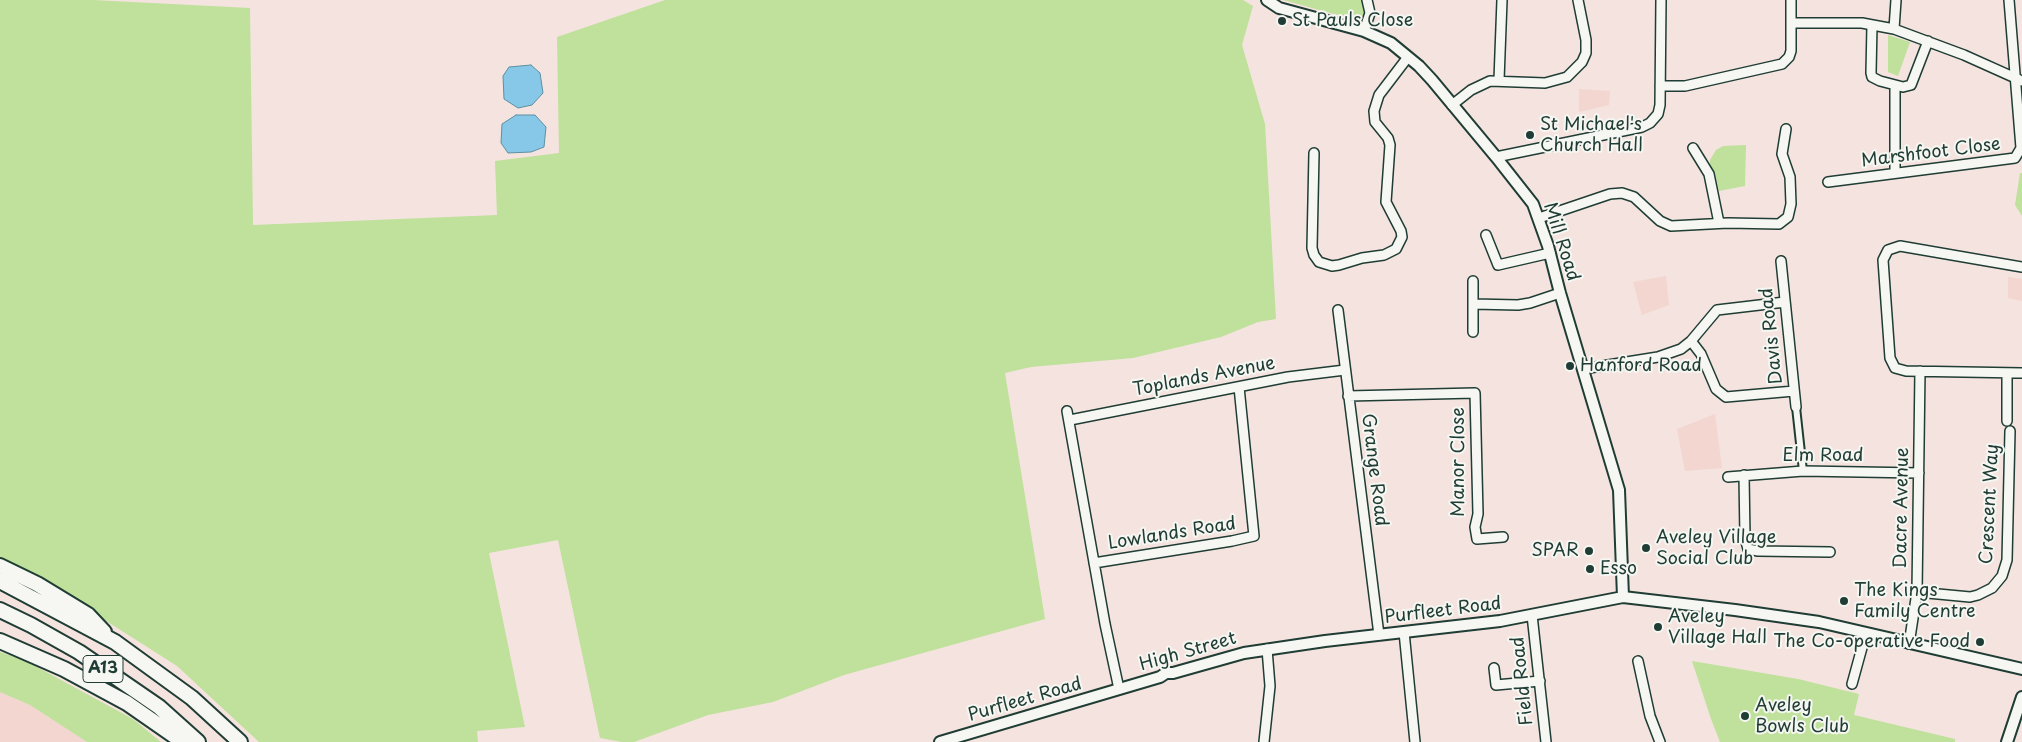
<!DOCTYPE html>
<html>
<head>
<meta charset="utf-8">
<style>
  body { margin:0 }
  canvas { display:block; background:#f4e3de }
</style>
</head>
<body>
<canvas width="2022" height="742"></canvas>
<script>
const c = document.querySelector('canvas').getContext('2d');
c.lineJoin = 'round';
function fillPath(path, color) { c.fillStyle = color; c.fill(path, 'evenodd'); }
const poly = rows => new Path2D(rows.map(r => 'M' + r).join(''));
function strokePath(path, color, width, dash) { c.strokeStyle = color; c.lineWidth = width; c.lineCap = dash ? 'butt' : 'round'; c.setLineDash(dash || []); c.stroke(path); }
function drawText(font, color, halo, rows, align = 'center') {
  c.font = font + ' "Playpen Sans",sans-serif'; c.lineWidth = 4; c.setLineDash([]); c.textBaseline = 'middle'; c.strokeStyle = halo; c.fillStyle = color; for (const [text, x, y, turn = 0] of rows) {
    c.save(); c.translate(x, y); c.rotate((+turn || 0) * Math.PI / 180); c.textAlign = isNaN(turn) ? turn : align; if (halo) c.strokeText(text, 0, 0); c.fillText(text, 0, 0); c.restore();
  }
}
const built = poly([
  [1579,89,1610,91,1609,105,1579,112],
  [1666,276,1669,305,1642,315,1633,282],
  [2008,277,2022,279,2022,301,2008,298],
  [1715,414,1722,468,1685,471,1677,429],
  [0,692,30,705,87,742,0,742]
]);
const green = poly([
  [0,0,93,0,250,8,253,225,497,215,495,161,559,153,557,37,665,0,1243,0,1253,6,1242,45,1265,124,1276,319,1258,322,1221,337,1133,358,1031,367,1005,373,1045,619,844,675,773,702,708,715,634,742,622,742,600,738,558,540,489,553,525,727,477,731,478,742,259,742,177,666,45,582,0,562],
  [1283,0,1361,0,1366,6,1366,12,1359,21],
  [1888,35,1910,42,1898,76,1888,72],
  [1746,145,1745,186,1719,191,1715,174,1710,165,1710,160,1716,150,1723,146],
  [2020,173,2022,173,2022,216,2015,205],
  [0,652,24,660,133,719,161,742,87,742,30,705,0,692],
  [1692,661,1798,679,1859,694,1854,715,1955,739,1955,742,1720,742,1711,719]
]);
const water = poly([
  [531,65,540,73,543,93,532,105,518,108,504,99,503,76,509,67,531,65],
  [516,115,535,115,546,127,544,147,531,152,508,153,501,143,502,124,516,115]
]);
const pedestrian = poly([
  [1796,407,1803,471]
]);
const minor = poly([
  [1791,23,1862,23,1894,29,1964,55,2022,81],
  [1872,25,1871,73,1872,77,1880,81,1903,87,1911,85,1928,41],
  [1894,29,1896,0],
  [1364,31,1370,13,1367,0],
  [1499,80,1502,0],
  [1660,86,1685,86,1782,64,1789,57,1791,51,1791,0],
  [1452,105,1471,90,1490,81,1545,83,1567,77,1582,62,1586,53,1586,40,1578,0],
  [1693,148,1709,174,1719,223],
  [1314,153,1312,248,1314,255,1319,262,1332,266,1339,265,1362,258,1384,255,1396,249,1402,237,1401,231,1386,202,1390,145,1388,138,1375,122,1374,111,1379,95,1408,57],
  [1496,157,1642,127,1650,123,1658,114,1660,105,1661,0],
  [1895,173,1895,86],
  [1828,182,2015,158,2021,148,2009,0],
  [1539,218,1610,194,1622,193,1634,197,1660,221,1671,226,1728,223,1779,224,1788,217,1791,204,1790,177,1782,154,1786,129],
  [1486,235,1498,265,1550,253],
  [1781,261,1796,407],
  [2022,267,1900,246,1888,250,1883,260,1890,358,1895,368,1906,371,2022,373],
  [1473,281,1473,304],
  [1338,310,1379,635],
  [1473,332,1473,304,1518,305,1530,303,1560,293],
  [1691,341,1701,354,1716,389,1726,397,1794,391],
  [1583,369,1658,357,1681,349,1691,341,1717,310,1785,302],
  [1348,396,1475,393,1478,514,1475,527,1477,539,1503,537],
  [1067,411,1105,624,1119,689],
  [1070,420,1288,377,1345,370],
  [2007,421,2007,373],
  [1744,475,1745,538,1748,549,1758,551,1830,552],
  [1728,477,1803,471,1919,473],
  [1094,563,1232,541,1254,536,1239,387],
  [1917,592,1970,597,1978,595,1992,588,2002,576,2007,560,2010,431],
  [1532,615,1546,742],
  [1404,632,1415,742],
  [1909,644,1917,592,1920,371],
  [1638,661,1650,716,1660,742],
  [1494,668,1496,685,1540,681],
  [1852,684,1866,633],
  [1264,742,1270,686,1267,649]
]);
const tertiary = poly([
  [1267,0,1279,8,1364,31,1391,43,1419,66,1432,80,1496,157,1533,204,1548,246,1560,293,1619,490,1623,597],
  [940,742,1160,677,1166,673,1173,673,1244,653,1325,641,1500,621,1623,597,1735,610,1819,622,2022,669],
  [2007,742,2022,697]
]);
const trunk = poly([
  [0,566,37,584,88,615,104,632],
  [0,581,115,642,192,698,240,742],
  [0,610,31,625,79,652,159,707,198,742],
  [0,641,64,669,127,703,183,742]
]);
const markers = [
  [1282,21,5,"#1f3d34"],
  [1530,135,5,"#1f3d34"],
  [1570,366,5,"#1f3d34"],
  [1646,548,5,"#1f3d34"],
  [1589,551,5,"#1f3d34"],
  [1590,569,5,"#1f3d34"],
  [1844,601,5,"#1f3d34"],
  [1658,627,5,"#1f3d34"],
  [1980,642,5,"#1f3d34"],
  [1745,716,5,"#1f3d34"]
];
const shields = [
  [103,669,40]
];
const shieldNames = [
  ["A13",103,669]
];
const poiNames = [
  ["St Pauls Close",1292,21],
  ["St Michael's",1540,125],
  ["Church Hall",1540,146],
  ["Hanford Road",1580,366],
  ["Aveley Village",1656,538],
  ["Social Club",1656,559],
  ["SPAR",1579,551,"right"],
  ["Esso",1600,569],
  ["The Kings",1854,591],
  ["Family Centre",1854,612],
  ["Aveley",1668,617],
  ["Village Hall",1668,638],
  ["The Co-operative Food",1970,642,"right"],
  ["Aveley",1755,706],
  ["Bowls Club",1755,727]
];
const streetNames = [
  ["Marshfoot Close",1931,153,-7],
  ["Mill Road",1561,242,72],
  ["Davis Road",1772,336,-96],
  ["Toplands Avenue",1204,377,-11],
  ["Elm Road",1823,456],
  ["Manor Close",1459,462,-90],
  ["Grange Road",1374,470,83],
  ["Crescent Way",1990,504,-87],
  ["Dacre Avenue",1902,508,-89],
  ["Lowlands Road",1172,534,-9],
  ["Purfleet Road",1443,611,-7],
  ["High Street",1188,652,-16],
  ["Field Road",1523,681,-96],
  ["Purfleet Road",1025,700,-16]
];
fillPath(built, '#f3d6d0');
fillPath(green, '#bfe19b');
fillPath(water, '#87c8e8');
strokePath(water, '#5d90a0', 1);
strokePath(pedestrian, '#1f3d34', 10);
strokePath(minor, '#1f3d34', 12);
strokePath(tertiary, '#1f3d34', 14);
strokePath(trunk, '#1f3d34', 18);
strokePath(pedestrian, '#f6f6f2', 6);
strokePath(minor, '#f6f6f2', 9);
strokePath(tertiary, '#f6f6f2', 10);
strokePath(trunk, '#f6f6f2', 14);
for (const [x, y, r, color] of markers) { const dot = new Path2D(); dot.arc(x, y, r, 0, 2 * Math.PI); c.fillStyle = color; c.fill(dot); strokePath(dot, '#f6f6f2', 2); }
for (const [x, y, w] of shields) { const box = new Path2D(); box.roundRect(x - w / 2, y - 13.5, w, 27, 4); c.fillStyle = '#f6f6f2'; c.fill(box); strokePath(box, '#1f3d34', 1); }
drawText('bold 16px', '#1f3d34', null, shieldNames);
drawText('18px', '#1f3d34', '#f6f6f2', poiNames, 'left');
drawText('18px', '#1f3d34', '#f6f6f2', streetNames);
</script>
</body>
</html>
